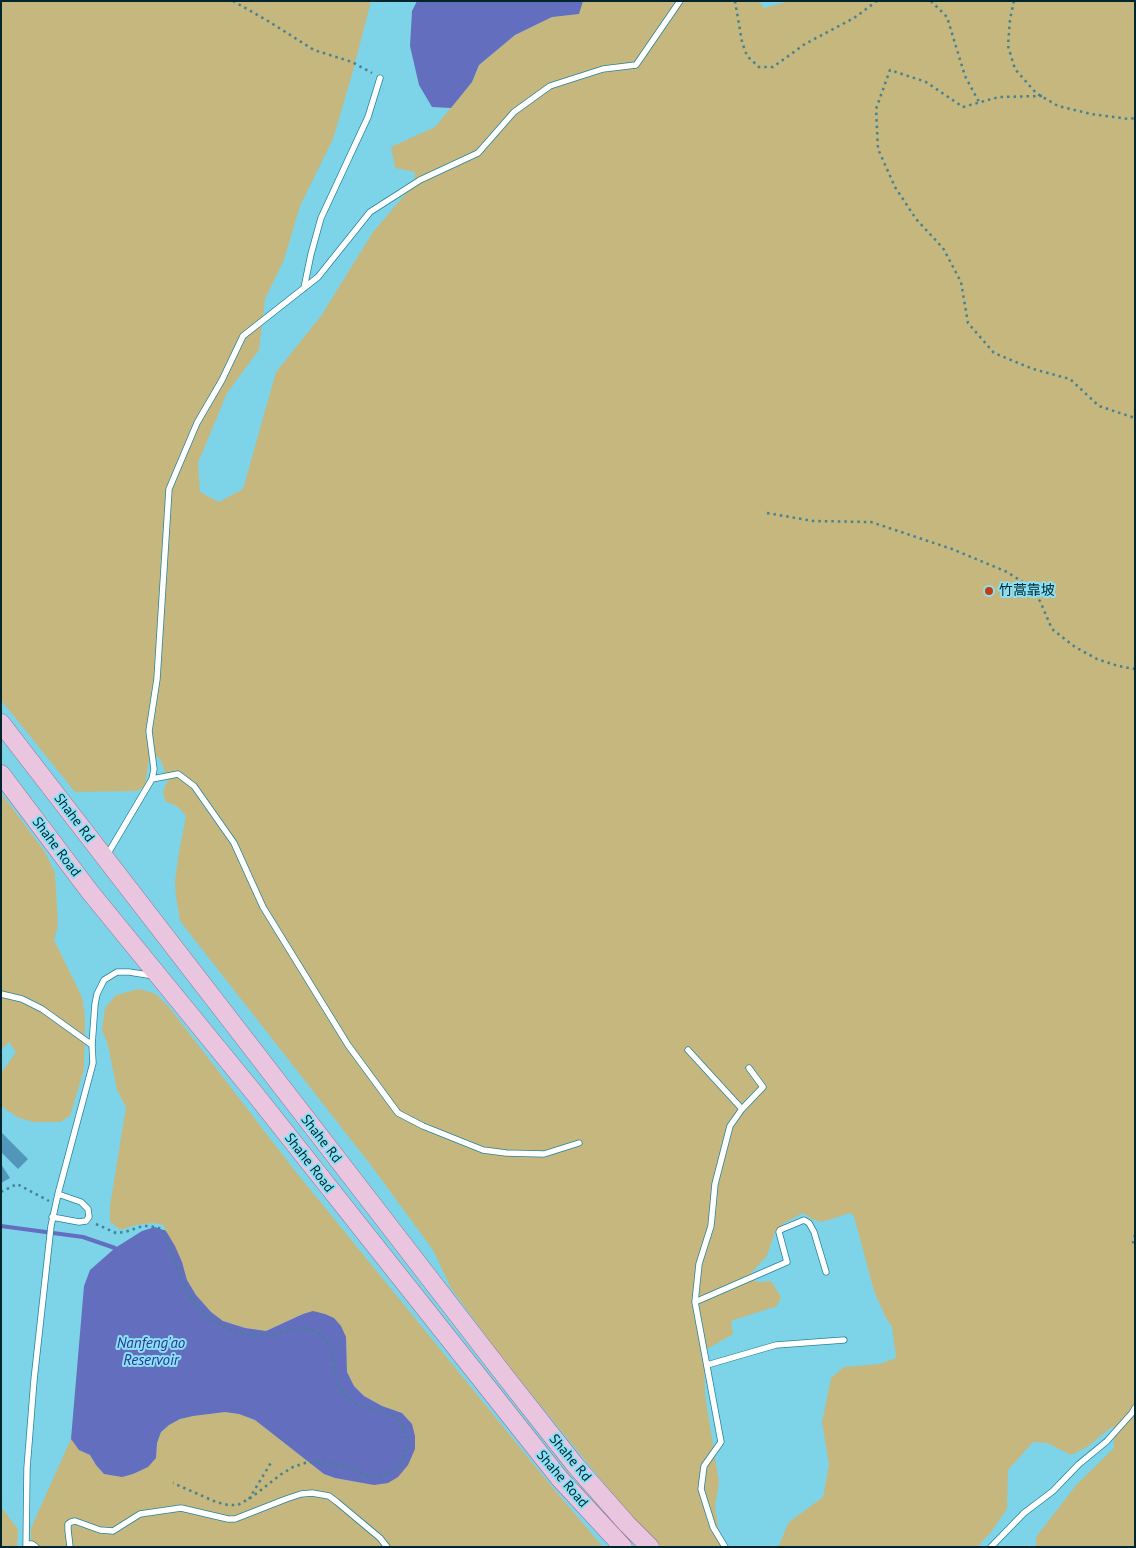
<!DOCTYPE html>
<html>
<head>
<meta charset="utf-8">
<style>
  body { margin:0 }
  #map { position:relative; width:1136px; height:1548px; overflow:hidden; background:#7dd4e9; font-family:"PT Sans",sans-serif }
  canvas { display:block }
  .frame { position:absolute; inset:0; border:2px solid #00252d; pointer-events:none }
</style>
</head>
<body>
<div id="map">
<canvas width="1136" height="1548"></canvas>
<div class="frame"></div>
</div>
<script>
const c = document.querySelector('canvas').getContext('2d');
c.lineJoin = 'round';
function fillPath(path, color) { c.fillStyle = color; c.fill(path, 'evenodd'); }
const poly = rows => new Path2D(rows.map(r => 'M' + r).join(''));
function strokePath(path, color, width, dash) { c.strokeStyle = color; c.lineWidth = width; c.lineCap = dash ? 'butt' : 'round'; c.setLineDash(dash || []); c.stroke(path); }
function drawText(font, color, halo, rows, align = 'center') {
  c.font = font + ' "PT Sans","Noto Sans SC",sans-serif'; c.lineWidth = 4; c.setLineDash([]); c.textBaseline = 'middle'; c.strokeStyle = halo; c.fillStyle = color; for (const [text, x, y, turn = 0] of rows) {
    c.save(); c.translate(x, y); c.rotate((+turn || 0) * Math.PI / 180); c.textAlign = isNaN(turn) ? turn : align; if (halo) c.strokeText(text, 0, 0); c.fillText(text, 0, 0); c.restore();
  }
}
const green = poly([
  [1,1,371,1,353,71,333,139,300,206,284,260,265,299,259,350,227,393,198,463,200,492,219,502,243,489,276,372,321,316,373,232,414,184,415,172,395,168,391,147,435,127,472,82,479,65,515,35,552,17,578,14,583,1,759,1,764,8,790,1,1135,1,1135,1547,1036,1547,1036,1537,1077,1484,1114,1448,1113,1426,1087,1447,1071,1455,1047,1443,1033,1442,1008,1470,1007,1509,991,1532,977,1547,778,1547,789,1522,823,1497,829,1465,822,1422,831,1378,844,1367,879,1364,896,1358,892,1327,886,1318,874,1291,854,1216,850,1213,822,1222,812,1219,803,1213,784,1223,775,1232,767,1256,751,1273,756,1282,771,1281,781,1297,777,1306,731,1321,733,1334,704,1351,705,1395,719,1482,715,1507,719,1531,723,1547,658,1547,647,1536,503,1359,451,1288,433,1250,370,1164,180,921,176,896,175,881,179,852,186,816,178,807,165,801,163,791,168,780,160,759,155,755,149,758,145,786,137,791,75,792,1,700],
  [1,793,45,852,55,873,58,925,54,940,82,997,85,1017,84,1069,70,1116,60,1122,34,1122,19,1118,1,1106,1,1073,16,1052,9,1042,1,1050],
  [139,989,156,994,169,1007,292,1167,548,1482,603,1547,31,1547,31,1528,71,1439,79,1450,90,1455,96,1465,104,1474,122,1477,133,1474,156,1458,157,1443,161,1432,169,1425,180,1419,193,1416,225,1412,239,1414,255,1420,324,1474,335,1478,357,1482,412,1424,402,1413,382,1406,364,1396,354,1386,347,1372,346,1337,303,1314,266,1331,245,1328,223,1321,211,1312,196,1295,187,1280,182,1262,163,1225,154,1223,136,1225,121,1230,110,1222,110,1206,126,1107,117,1090,108,1045,102,1030,105,1008,116,995],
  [1,1507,18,1529,17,1547,1,1547]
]);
const water = poly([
  [417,1,583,1,579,14,552,17,515,35,479,65,472,82,451,108,432,107,419,85,410,46,412,11],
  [155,1227,166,1231,175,1246,182,1262,187,1280,196,1295,211,1312,223,1321,245,1328,266,1331,303,1314,313,1311,325,1314,334,1318,341,1326,346,1337,347,1372,354,1386,364,1396,382,1406,402,1413,412,1424,415,1436,415,1449,408,1465,398,1477,388,1483,374,1485,335,1478,324,1474,255,1420,239,1414,225,1412,193,1416,180,1419,169,1425,161,1432,157,1443,156,1458,148,1467,133,1474,122,1477,104,1474,96,1465,90,1455,79,1450,71,1439,84,1286,90,1270,115,1248,142,1231]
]);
const stream = poly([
  [1,1226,83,1237,115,1248]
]);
const building = poly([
  [1,1132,28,1159,18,1169,1,1152],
  [1,1164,10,1178,1,1183]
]);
const path = poly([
  [233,1,268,21,314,50,352,62,372,73],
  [735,1,742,42,747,56,759,67,773,67,805,44,854,18,877,1],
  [931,1,947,17,965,76,979,102],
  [1014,1,1010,19,1008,46,1015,69,1036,93,1058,106,1091,114,1129,119,1135,118],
  [1042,96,999,97,963,107,926,82,890,70,876,109,878,149,895,187,916,219,943,248,961,282,968,323,994,353,1033,369,1070,379,1099,406,1135,418],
  [767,513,813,521,871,522,952,549,1007,572,1026,584,1040,601,1052,629,1075,647,1097,659,1118,666,1135,669],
  [1,1192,17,1184,49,1201],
  [96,1224,116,1233,125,1232,143,1226,150,1226,163,1229,185,1289,198,1308,214,1322,236,1332,254,1336,272,1335,295,1329,304,1328,312,1330,318,1333,324,1337,331,1349,337,1383,346,1396,355,1404,386,1412,396,1418,402,1424,406,1438,407,1445,403,1459,396,1469,384,1476,371,1477,345,1467,320,1461,305,1463,293,1467,280,1475,252,1497,238,1505,228,1505,216,1502,173,1483],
  [1135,1235,1133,1242,1135,1244],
  [249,1499,272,1461]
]);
const lane = poly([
  [304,288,311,254,321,218,368,117,380,78],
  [152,779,178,774,194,786,234,843,263,907,348,1045,398,1113,423,1126,483,1150,506,1153,544,1154,579,1143],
  [107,855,152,779,154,769,149,731,157,679,169,489,197,423,222,380,243,336,318,277,370,212,420,180,478,153,514,112,550,86,603,69,636,65,680,1],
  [1,994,22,999,42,1009,92,1045],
  [688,1050,742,1109],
  [52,1217,79,1222,86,1221,89,1217,88,1209,81,1202,58,1194],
  [695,1302,787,1262,779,1232,780,1230,804,1220,809,1223,814,1232,826,1272],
  [707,1365,776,1345,844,1340],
  [26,1544,32,1544,36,1547],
  [26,1547,27,1468,34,1380,51,1226,58,1194,93,1063,92,1045,95,1004,97,994,104,980,117,972,129,972,154,976],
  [70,1547,68,1530,68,1524,71,1522,75,1521,100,1530,113,1531,140,1514,181,1508,228,1519,235,1519,286,1499,301,1494,312,1493,329,1496,337,1502,380,1538,387,1547],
  [725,1547,713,1527,701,1489,704,1466,721,1442,695,1302,699,1264,711,1226,715,1184,730,1126,742,1109,763,1087,749,1068],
  [991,1547,1024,1513,1053,1491,1079,1464,1107,1441,1132,1413,1135,1408]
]);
const primary = poly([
  [1,723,508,1380,575,1465,627,1524,650,1547],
  [1,774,90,892,255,1094,560,1479,623,1547]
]);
const markers = [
  [989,591,5,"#c43b12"]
];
const poiNames = [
  ["竹蒿靠坡",999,591]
];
const streetNames = [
  ["Shahe Rd",74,818,53],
  ["Shahe Road",56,847,53],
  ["Shahe Rd",321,1139,52],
  ["Shahe Road",309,1163,52],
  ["Shahe Rd",570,1458,50],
  ["Shahe Road",562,1479,49]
];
const waterNames = [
  ["Nanfeng'ao",151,1344],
  ["Reservoir",151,1361]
];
fillPath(green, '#c6b77e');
fillPath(water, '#636ebe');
strokePath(stream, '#636ebe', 4);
fillPath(building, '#5396bc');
strokePath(lane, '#258397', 7);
strokePath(primary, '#8e7494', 19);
strokePath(path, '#438392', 2.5, [2.5, 4]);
strokePath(lane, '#fff', 5.5);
strokePath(primary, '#e9c5e0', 18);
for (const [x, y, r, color] of markers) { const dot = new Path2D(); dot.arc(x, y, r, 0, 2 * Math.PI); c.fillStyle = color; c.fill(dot); strokePath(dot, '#8ae1f6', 2); }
drawText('14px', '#00252d', '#8ae1f6', poiNames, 'left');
drawText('14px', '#00252d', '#8ae1f6', streetNames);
drawText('italic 15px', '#303191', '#8ae1f6', waterNames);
</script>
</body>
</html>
